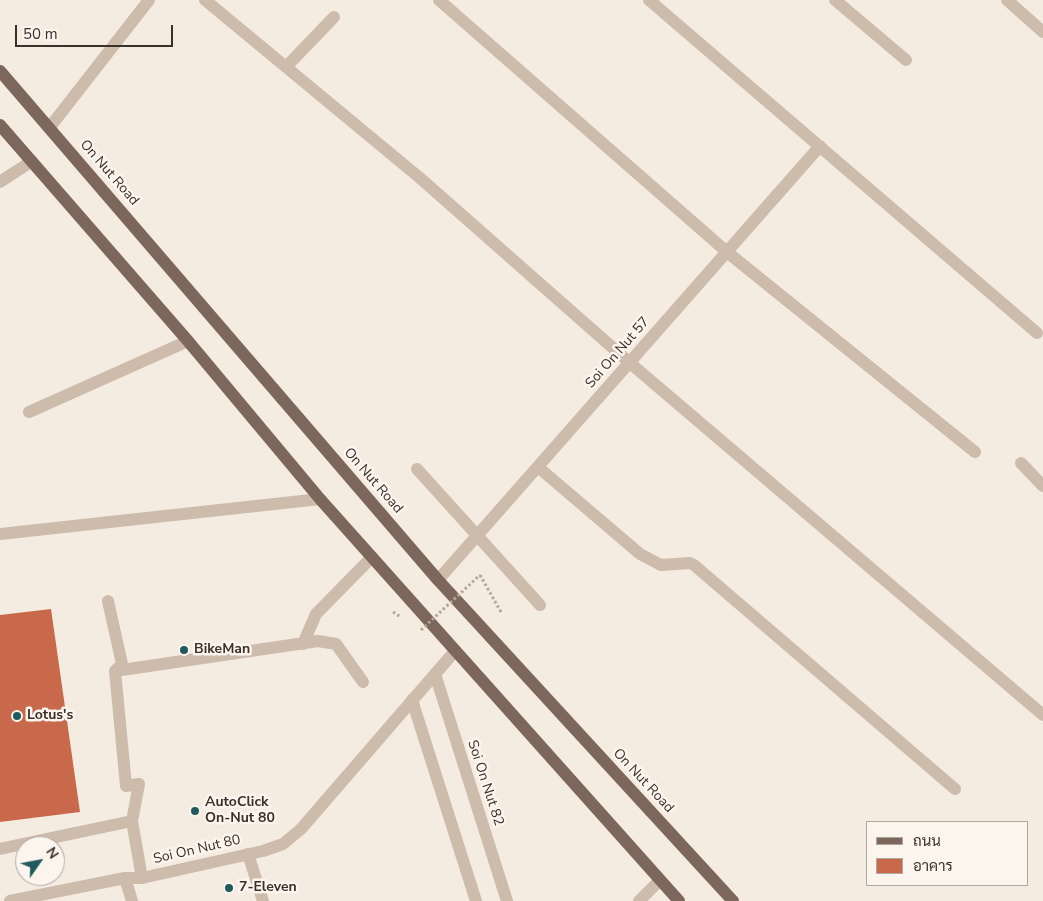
<!DOCTYPE html>
<html>
<head>
<meta charset="utf-8">
<style>
  body { margin:0 }
  #map { position:relative; width:1043px; height:901px; overflow:hidden; background:#f4ebe1; font-family:"Nunito Sans",Sarabun,sans-serif }
  canvas { display:block }
  .legend { position:absolute; left:866px; top:821px; width:162px; height:65px; box-sizing:border-box; background:#fbf5ee; border:1px solid #aea6a0; margin:0; padding:6px 9px; list-style:none; font-size:15px; color:#3b302b }
  .legend li { display:flex; align-items:center; gap:10px; height:25px }
  .legend b { width:25px; border:1px solid #aea6a0 }
  .north { position:absolute; left:15px; top:836px; width:50px; height:50px; box-sizing:border-box; background:#fbf5ee; border:1px solid #aea6a0; border-radius:50%; rotate:57deg; font-size:14px; font-weight:700; line-height:20px; text-align:center; color:#3b302b }
  .north::after { content:''; display:block; margin:auto; width:18px; height:22px; background:#1f5a5e; clip-path:polygon(50% 0,100% 100%,50% 72%,0 100%) }
  .scale { position:absolute; left:15px; top:25px; width:158px; height:22px; box-sizing:border-box; border:2px solid #3b302b; border-top:0; padding-left:6px; font-size:15px; line-height:18px; white-space:nowrap; color:#3b302b; -webkit-text-stroke:4px #fbf5ee; paint-order:stroke }
</style>
</head>
<body>
<div id="map">
<canvas width="1043" height="901"></canvas>
<ul class="legend">
<li><b style="height:6px;background:#7d675c"></b>ถนน</li>
<li><b style="height:14px;background:#c8694b"></b>อาคาร</li>
</ul>
<div class="north">N</div>
<div class="scale">50 m</div>
</div>
<script>
const c = document.querySelector('canvas').getContext('2d');
c.lineJoin = 'round';
function fillPath(path, color) { c.fillStyle = color; c.fill(path, 'evenodd'); }
const poly = rows => new Path2D(rows.map(r => 'M' + r).join(''));
function strokePath(path, color, width, dash) { c.strokeStyle = color; c.lineWidth = width; c.lineCap = dash ? 'butt' : 'round'; c.setLineDash(dash || []); c.stroke(path); }
function drawText(font, color, halo, rows, align = 'center') {
  c.font = font + ' "Nunito Sans",sans-serif'; c.lineWidth = 5; c.setLineDash([]); c.textBaseline = 'middle'; c.strokeStyle = halo; c.fillStyle = color; for (const [text, x, y, turn = 0] of rows) {
    c.save(); c.translate(x, y); c.rotate((+turn || 0) * Math.PI / 180); c.textAlign = isNaN(turn) ? turn : align; if (halo) c.strokeText(text, 0, 0); c.fillText(text, 0, 0); c.restore();
  }
}
const building = poly([
  [51,609,80,812,0,822,0,615]
]);
const path = poly([
  [480,575,501,612],
  [393,612,401,617]
]);
const service = poly([
  [1021,463,1043,486],
  [417,469,540,605],
  [0,534,320,499],
  [303,644,316,614,372,557],
  [115,671,318,641,336,644,363,682],
  [412,700,476,901],
  [132,821,142,878],
  [0,849,132,821,139,784,126,786,115,671,122,664,108,601],
  [639,901,660,880]
]);
const minor = poly([
  [205,0,420,178,630,363,1043,715],
  [439,0,727,252,975,452],
  [649,0,1037,333],
  [835,0,906,60],
  [1007,0,1043,32],
  [286,67,334,17],
  [50,127,149,0],
  [0,182,32,161],
  [29,412,188,341],
  [538,467,640,554,661,565,690,563,694,565,955,789],
  [438,580,820,146],
  [435,674,507,901],
  [248,854,263,901],
  [125,878,132,901],
  [10,901,125,878,142,878,263,851,283,844,301,829,455,651]
]);
const primary = poly([
  [0,71,438,580,733,901],
  [0,125,188,341,320,499,679,901]
]);
const pathBridge = poly([
  [421,630,480,575]
]);
const markers = [
  [184,650,5,"#1f5a5e"],
  [17,716,5,"#1f5a5e"],
  [195,811,5,"#1f5a5e"],
  [229,888,5,"#1f5a5e"]
];
const streetNames = [
  ["On Nut Road",109,173,49],
  ["Soi On Nut 57",618,353,-49],
  ["On Nut Road",373,481,49],
  ["On Nut Road",643,781,47],
  ["Soi On Nut 82",485,783,72],
  ["Soi On Nut 80",197,850,-13]
];
const poiNames = [
  ["BikeMan",194,650],
  ["Lotus's",27,716],
  ["AutoClick",205,803],
  ["On-Nut 80",205,819],
  ["7-Eleven",239,888]
];
fillPath(building, '#c8694b');
strokePath(path, '#b9a596', 3, [2.5, 2.5]);
strokePath(service, '#cdbbac', 12);
strokePath(minor, '#cdbbac', 12);
strokePath(primary, '#7d675c', 12);
strokePath(pathBridge, '#b9a596', 3, [2.5, 2.5]);
for (const [x, y, r, color] of markers) { const dot = new Path2D(); dot.arc(x, y, r, 0, 2 * Math.PI); c.fillStyle = color; c.fill(dot); strokePath(dot, '#fbf5ee', 2); }
drawText('14px', '#3b302b', '#fbf5ee', streetNames);
drawText('bold 14px', '#3b302b', '#fbf5ee', poiNames, 'left');
</script>
</body>
</html>
